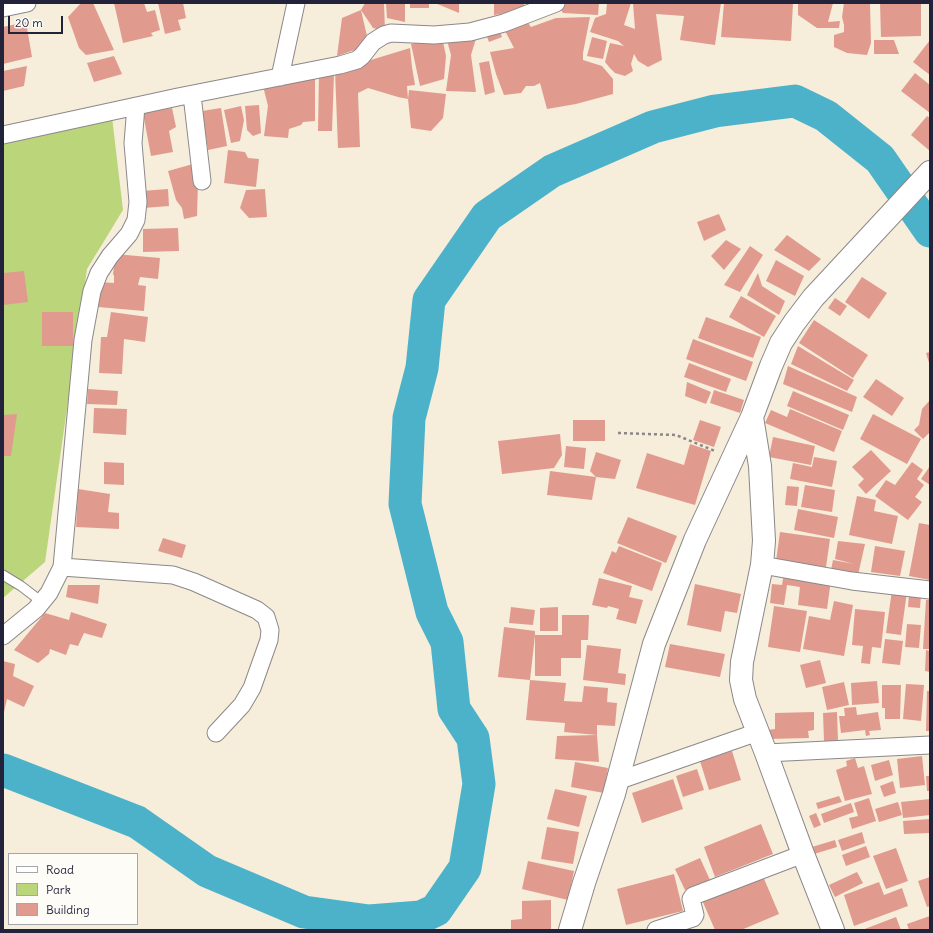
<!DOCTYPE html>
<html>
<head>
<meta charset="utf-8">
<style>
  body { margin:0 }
  #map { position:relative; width:933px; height:933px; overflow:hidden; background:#f6edda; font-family:Delius,sans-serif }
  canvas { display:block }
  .frame { position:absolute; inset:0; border:4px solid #22223b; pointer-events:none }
  .legend { position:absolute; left:8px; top:853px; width:130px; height:72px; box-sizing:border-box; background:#fdfcf7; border:1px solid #a5a5ac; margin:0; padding:5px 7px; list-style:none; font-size:12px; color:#22223b }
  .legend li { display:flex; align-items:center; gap:8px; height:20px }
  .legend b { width:20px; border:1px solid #a5a5ac }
  .scale { position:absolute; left:8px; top:16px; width:55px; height:18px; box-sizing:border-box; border:2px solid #22223b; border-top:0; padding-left:5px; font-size:12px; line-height:14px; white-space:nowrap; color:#22223b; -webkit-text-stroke:3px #fdfcf7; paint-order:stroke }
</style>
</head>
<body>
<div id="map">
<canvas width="933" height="933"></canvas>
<div class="frame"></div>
<ul class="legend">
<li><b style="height:5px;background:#fff"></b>Road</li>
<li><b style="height:11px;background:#bbd57a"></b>Park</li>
<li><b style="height:11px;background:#e19b8e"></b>Building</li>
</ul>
<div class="scale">20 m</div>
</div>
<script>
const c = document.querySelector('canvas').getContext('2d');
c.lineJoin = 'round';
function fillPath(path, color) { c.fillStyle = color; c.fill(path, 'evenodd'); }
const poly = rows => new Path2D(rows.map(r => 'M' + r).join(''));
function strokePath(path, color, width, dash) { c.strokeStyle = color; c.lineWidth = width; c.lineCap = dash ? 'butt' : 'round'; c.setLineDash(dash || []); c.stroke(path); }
const green = poly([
  [112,117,123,210,87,269,45,562,3,598,3,140]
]);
const river = poly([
  [3,770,137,822,207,871,304,912,369,921,421,917,436,910,465,868,479,784,473,738,454,709,447,642,432,612,405,504,409,418,422,368,429,300,487,216,552,171,653,127,715,111,795,101,826,116,880,159,930,231]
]);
const building = poly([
  [81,3,93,3,114,50,86,55,79,48,68,17],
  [114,3,144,3,147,12,155,10,160,30,151,33,153,36,123,43],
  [158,3,183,3,186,18,178,20,181,30,165,34],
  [365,3,384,3,385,31,373,28,361,10],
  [386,3,405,3,405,22,387,18],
  [410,3,429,3,429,8,410,8],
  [435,3,459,3,459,13],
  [494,3,527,3,524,4,525,10,494,15],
  [568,3,599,3,598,15,563,13,559,7],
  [607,3,631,3,624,25,635,29,633,3,721,3,715,45,680,40,684,16,656,14,662,60,648,67,638,61,634,54,631,64,633,71,625,76,615,73,609,67,605,62,610,43,624,46,618,41,590,32,595,18,606,14],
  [724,3,793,3,791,41,721,37],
  [798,3,833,3,828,22,840,21,839,28,817,28,798,15],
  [844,3,870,3,871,43,867,55,847,53,834,47,834,35,844,32,844,25,842,17],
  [880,3,921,3,921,36,881,37],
  [361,10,369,45,337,56,342,18],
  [524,17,531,27,556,18,590,17,583,53,583,60,602,66,613,79,613,94,576,104,547,109,540,83,534,86,526,86,521,93,504,95,496,74,490,52,514,48,502,25],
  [26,22,32,57,3,64,3,27],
  [499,29,502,37,489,42,486,34],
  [478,32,471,55,476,92,446,91,451,55,446,37],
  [442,37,446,56,444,79,420,86,411,44],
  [592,37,607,41,603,59,587,56],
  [874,40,894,40,899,54,874,54],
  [930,40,930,75,913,62],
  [410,48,412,67,415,85,407,86,408,99,398,97,368,88,358,93,360,147,338,148,335,71],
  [114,56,122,74,94,82,87,63],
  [489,61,495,92,485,95,479,63],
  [27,66,24,86,3,91,3,71],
  [915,73,930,85,930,113,901,91],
  [319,74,334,74,332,131,318,131],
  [315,77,315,121,303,122,301,125,289,129,288,138,264,136,268,106,263,86],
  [409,90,446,94,443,118,431,131,411,128,408,99],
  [259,105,261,133,253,136,247,130,245,106],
  [241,106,244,120,240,141,231,143,224,110],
  [172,108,176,127,169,131,173,152,151,156,143,113],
  [221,108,227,146,208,150,202,111],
  [927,116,930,118,930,151,911,135],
  [228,150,245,152,248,158,259,159,256,187,224,183],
  [193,164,198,182,197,216,184,219,182,208,176,200,168,171],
  [168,189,169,206,144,208,142,191],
  [265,189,267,217,249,218,240,208,246,190],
  [719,214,726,230,704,241,697,222],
  [178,228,179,251,143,252,143,229],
  [787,235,821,259,809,271,774,250],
  [726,240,741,249,724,270,711,256],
  [750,246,763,255,740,292,724,285],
  [115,254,160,258,158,279,140,277,138,285,146,286,144,311,98,307,100,282,114,283,114,275,113,275],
  [776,260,804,276,795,296,766,281],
  [24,271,28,302,3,305,3,273],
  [758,273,762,286,785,301,779,315,747,295],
  [862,277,887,293,869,319,845,302],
  [741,296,776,316,764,337,729,317],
  [835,298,847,306,840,316,828,308],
  [42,312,73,312,73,346,42,346],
  [111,312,148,317,145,342,124,339,122,374,99,373,101,337,107,337],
  [706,317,761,337,753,358,698,338],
  [814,320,868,355,853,378,799,343],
  [693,339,753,362,746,381,686,359],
  [798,346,854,380,847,391,791,364],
  [930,352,930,366,926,353],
  [689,363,731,379,726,392,684,377],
  [788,366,857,397,852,412,783,384],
  [876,379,904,398,892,416,863,397],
  [687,382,711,392,706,404,685,396],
  [88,389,118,391,117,405,87,404],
  [714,390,744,400,740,413,710,403],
  [793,391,849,415,843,430,787,406],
  [930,400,930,432,923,439,914,430,919,425,922,409],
  [94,408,127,409,126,435,93,433],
  [790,409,842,431,834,452,765,423,771,410,787,417],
  [17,414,11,456,3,456,3,415],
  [873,414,921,439,907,464,860,439],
  [573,420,605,420,605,441,573,441],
  [700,420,721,427,714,447,693,440],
  [560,434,562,455,554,468,502,474,498,441],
  [773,437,815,446,811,465,769,457],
  [690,444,711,451,695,505,636,488,647,453,684,465],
  [566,446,586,448,584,469,564,467],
  [871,450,891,471,866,494,858,485,864,479,852,467],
  [596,452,621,460,615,479,596,477,590,471],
  [814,457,837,461,832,487,790,479,793,463,812,467],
  [104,462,124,463,124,485,104,484],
  [912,462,923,470,917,479,924,485,915,497,922,502,908,520,875,496,886,480,895,485],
  [930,466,930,485,921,479],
  [550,471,596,477,592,500,547,495],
  [805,485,835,490,832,512,801,507],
  [787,486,799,487,797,506,785,505],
  [78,489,110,494,108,512,119,513,119,529,76,527],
  [857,496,876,500,874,511,898,516,892,544,849,535],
  [798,509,838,517,834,538,794,530],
  [628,517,677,536,666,563,617,543],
  [919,523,930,525,930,580,909,576],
  [780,532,830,539,826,567,776,561],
  [163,538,186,545,182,558,158,551],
  [838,541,865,544,858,575,831,570,833,560,854,564,835,559],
  [619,546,662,563,652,591,603,573,612,551,616,553],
  [875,546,905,551,900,576,871,572],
  [784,573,831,580,827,609,798,605,800,587,787,585,784,605,770,603,772,584,782,585],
  [599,578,632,586,629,597,643,600,636,624,616,619,619,609,608,606,607,608,592,605],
  [695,584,741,594,737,613,725,611,721,632,687,625],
  [68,585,100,585,98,604,66,597],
  [892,590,907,592,901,635,886,633],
  [909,594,921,595,920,608,908,607],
  [926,600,930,600,930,649,923,649],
  [834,601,853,605,844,656,803,649,809,616,830,620],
  [774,606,807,611,800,652,768,647],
  [511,607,535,610,533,625,509,623],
  [558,607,558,631,540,631,540,608],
  [855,609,885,612,881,648,872,647,870,664,861,663,863,646,852,645],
  [71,612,107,624,102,638,84,633,78,646,70,644,66,655,50,649,49,654,38,663,14,650,45,613,69,620],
  [562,615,589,615,588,640,581,640,581,658,561,658,561,676,535,676,535,635,530,680,498,677,504,627,535,631,535,635,562,635],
  [907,624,921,625,919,648,905,647],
  [885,639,903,641,900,665,882,663],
  [670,644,725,654,720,677,665,667],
  [587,645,621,649,618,673,626,674,625,685,583,680],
  [926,650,930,651,930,672,925,671],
  [820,660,826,683,806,688,800,665],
  [3,661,15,664,13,676,34,686,24,707,7,699,4,712],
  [530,680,566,683,564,701,582,702,584,686,608,688,607,702,617,703,615,726,597,725,597,735,564,732,565,723,526,720],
  [877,681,879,703,852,705,851,683],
  [844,682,849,705,827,710,822,687],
  [906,684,924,685,921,721,903,719],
  [882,685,901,685,900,719,885,719,885,708,882,708],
  [927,691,930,691,930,731,926,731],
  [856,707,857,715,878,712,881,730,869,731,870,735,866,736,865,730,841,733,839,716,845,716,844,708],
  [814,712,814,730,808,731,809,738,768,739,767,730,775,729,775,713],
  [837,712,838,741,824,741,823,713],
  [597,735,599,762,555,759,557,736],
  [732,751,741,780,709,790,700,761],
  [922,756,925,785,900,788,897,759],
  [855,758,858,768,864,766,872,794,845,801,836,770,847,766,846,761],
  [889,760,893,775,875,781,871,765],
  [575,762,608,768,604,793,571,787],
  [697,769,704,790,683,797,676,776],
  [926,776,930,776,930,791,927,791],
  [673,779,683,809,642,823,632,793],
  [893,781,896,793,884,797,880,786],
  [555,789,587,796,579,827,547,819],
  [839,796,842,802,818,809,816,803],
  [869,798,876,821,852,829,849,818,858,816,854,803],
  [930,799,930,815,903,818,901,802],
  [898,802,902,815,879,822,875,809],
  [851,803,854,812,824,823,821,814],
  [816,813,821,825,814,828,809,816],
  [930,819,930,833,904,834,903,821],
  [761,824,773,854,715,877,704,847],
  [547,827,579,832,573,864,541,859],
  [862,832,865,843,842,851,838,840],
  [835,840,837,847,814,854,812,847],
  [866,846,870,857,846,866,842,855],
  [896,848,908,881,886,889,873,856],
  [700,858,710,880,685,890,675,869],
  [528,861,574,871,568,900,522,889],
  [857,872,863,883,835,897,829,885],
  [674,874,683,911,626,925,617,889],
  [762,874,779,914,741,930,715,930,702,900],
  [930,877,930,906,927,907,918,881],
  [879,882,884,895,902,888,908,906,854,926,844,895],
  [551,900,551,930,511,930,511,920,522,919,522,901],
  [930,916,930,930,909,930,907,924],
  [896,917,901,930,862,930]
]);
const path = poly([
  [618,433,676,435,715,451]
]);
const service = poly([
  [3,575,21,586,42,602]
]);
const minor = poly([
  [3,8,27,3],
  [280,77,296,3],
  [192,95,202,181],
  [3,135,178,97,340,65,357,60,362,56,373,42,384,35,391,33,434,35,470,32,504,23,556,3],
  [762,565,852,581,930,590],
  [62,567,173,575,194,582,257,610,266,617,270,630,269,640,252,688,242,705,216,733],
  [3,636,36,609,49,593,62,567,83,340,92,291,99,273,110,256,129,234,136,220,138,202,133,143,136,106],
  [766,753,930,745],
  [617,781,758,732],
  [656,930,693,918,695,915,691,899,693,896,803,854]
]);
const tertiary = poly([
  [752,417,760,466,764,541,762,565,742,662,741,680,745,699,766,753,803,854,833,930],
  [570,930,584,883,614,794,654,644,695,540,752,417,771,366,781,343,794,323,813,298,930,172]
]);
fillPath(green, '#bbd57a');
strokePath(river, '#4cb2ca', 33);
fillPath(building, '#e19b8e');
strokePath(service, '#8c888a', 11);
strokePath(minor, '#8c888a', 19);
strokePath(tertiary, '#8c888a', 24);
strokePath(path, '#8c888a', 2.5, [3, 3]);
strokePath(service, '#fff', 9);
strokePath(minor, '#fff', 17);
strokePath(tertiary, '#fff', 22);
</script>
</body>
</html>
